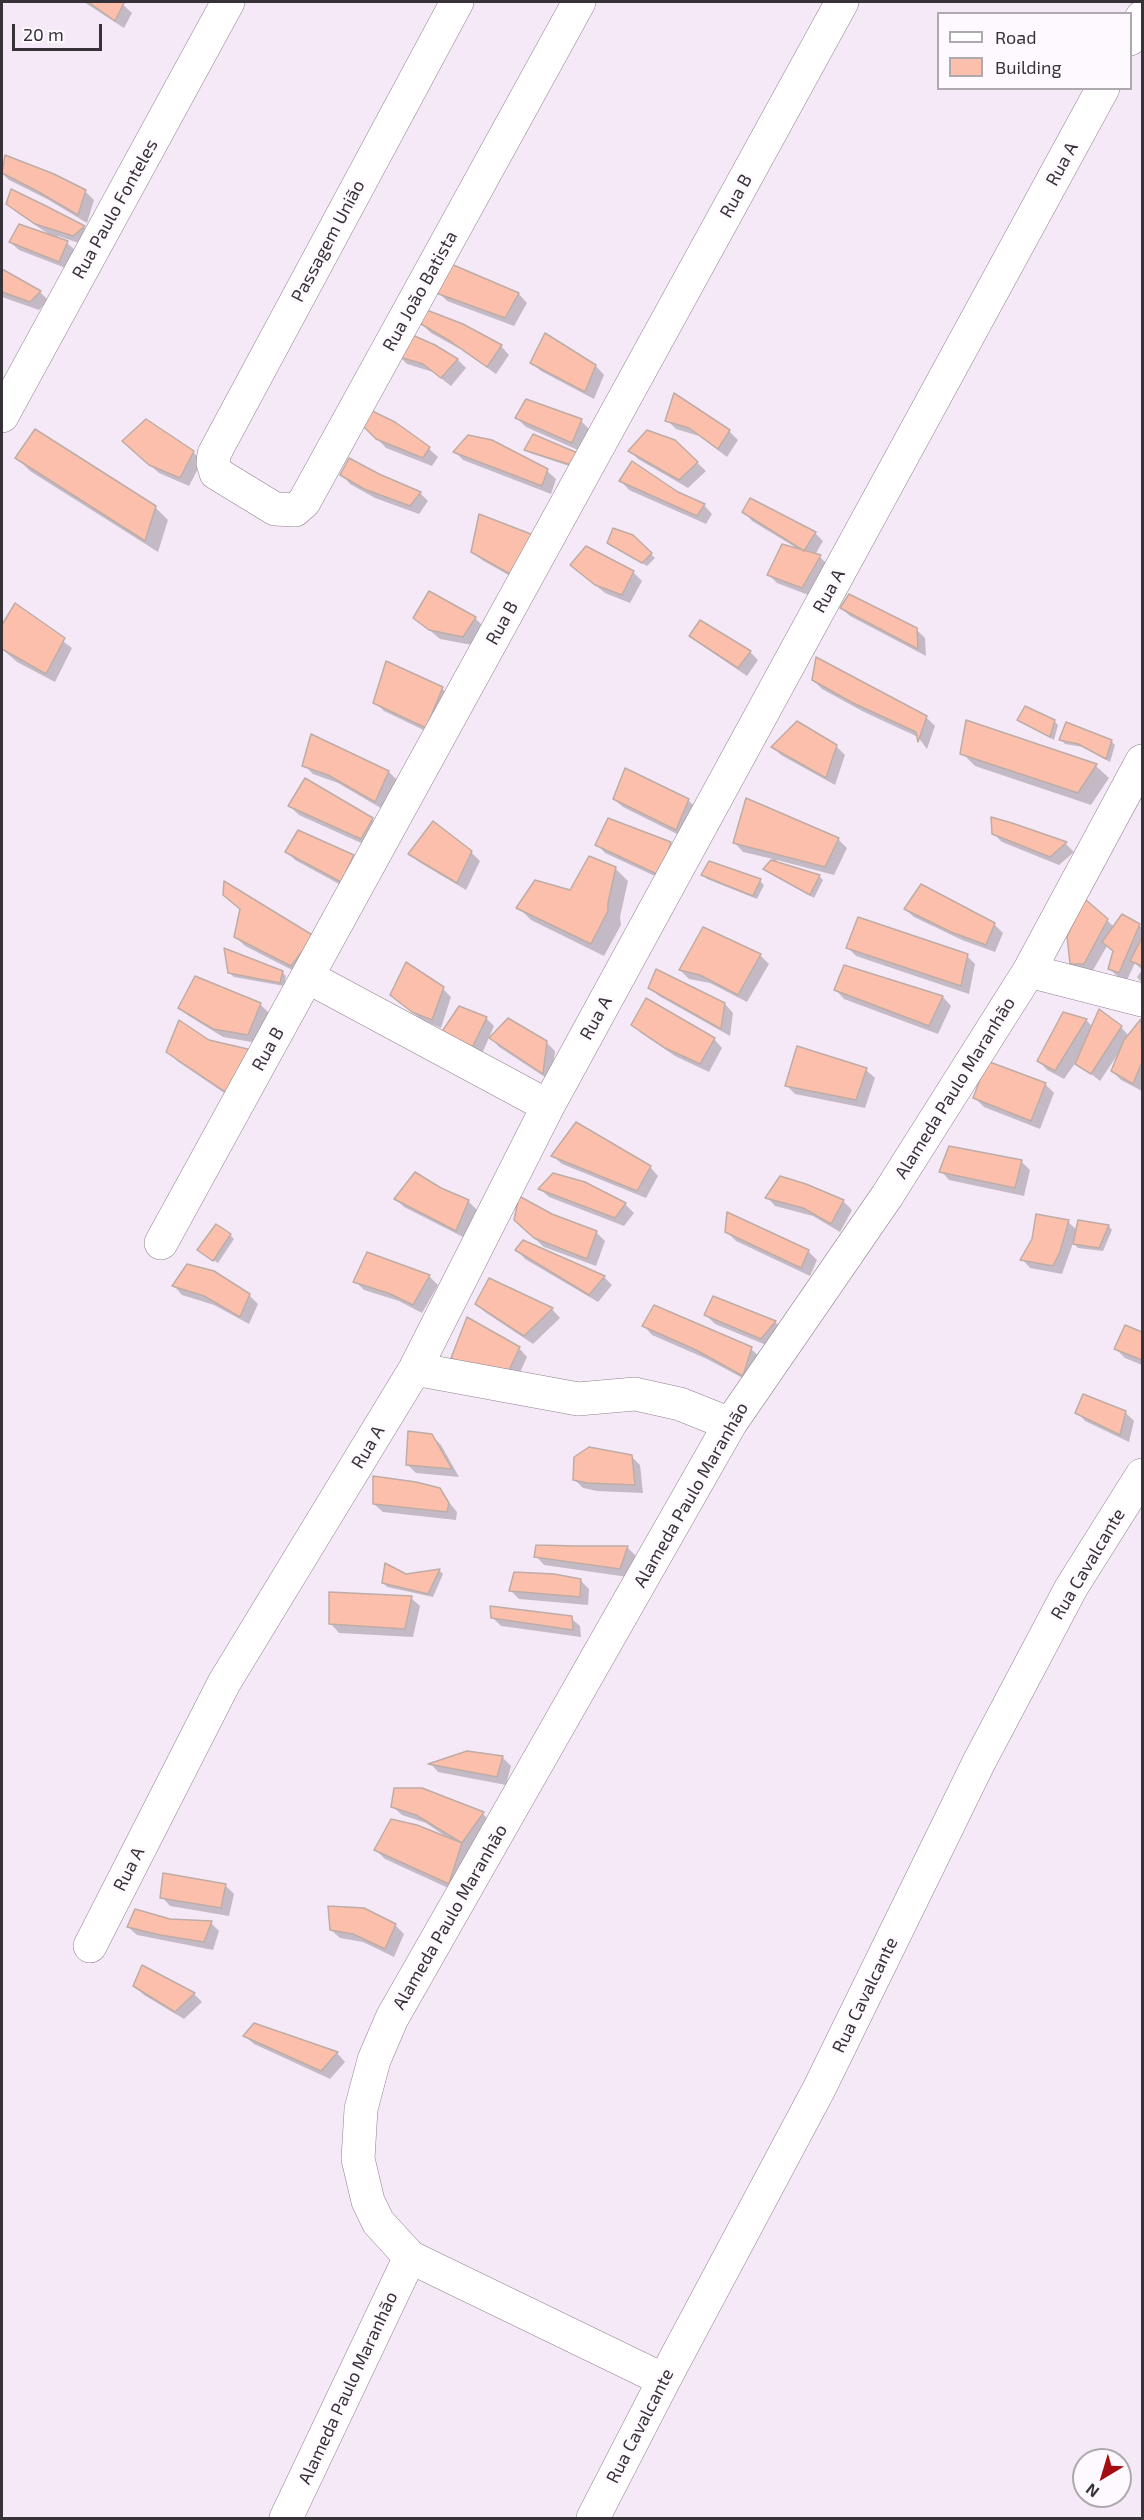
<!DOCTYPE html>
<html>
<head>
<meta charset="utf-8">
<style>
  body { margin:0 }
  #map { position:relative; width:1144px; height:2520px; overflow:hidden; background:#f6e9f7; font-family:"Exo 2",sans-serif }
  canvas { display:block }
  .frame { position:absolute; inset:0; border:3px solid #373237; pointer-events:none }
  .legend { position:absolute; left:937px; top:12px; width:195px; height:78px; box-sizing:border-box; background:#fef9ff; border:2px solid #aea9af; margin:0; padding:8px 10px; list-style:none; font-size:18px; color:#373237 }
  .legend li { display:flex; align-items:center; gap:12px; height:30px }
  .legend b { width:30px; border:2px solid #aea9af }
  .north { position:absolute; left:1072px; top:2448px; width:60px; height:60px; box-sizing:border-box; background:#fef9ff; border:2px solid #aea9af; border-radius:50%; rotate:218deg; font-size:16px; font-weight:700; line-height:24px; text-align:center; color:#373237 }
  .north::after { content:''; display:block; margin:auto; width:21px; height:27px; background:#a40c12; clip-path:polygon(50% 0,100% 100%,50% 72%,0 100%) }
  .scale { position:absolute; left:12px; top:24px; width:90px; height:27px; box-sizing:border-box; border:3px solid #373237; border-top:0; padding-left:8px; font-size:18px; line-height:21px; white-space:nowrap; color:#373237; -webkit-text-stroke:4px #fef9ff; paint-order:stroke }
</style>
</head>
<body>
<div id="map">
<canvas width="1144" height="2520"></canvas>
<div class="frame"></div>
<ul class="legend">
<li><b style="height:8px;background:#fff"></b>Road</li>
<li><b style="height:16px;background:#fcbfac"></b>Building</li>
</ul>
<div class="north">N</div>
<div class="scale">20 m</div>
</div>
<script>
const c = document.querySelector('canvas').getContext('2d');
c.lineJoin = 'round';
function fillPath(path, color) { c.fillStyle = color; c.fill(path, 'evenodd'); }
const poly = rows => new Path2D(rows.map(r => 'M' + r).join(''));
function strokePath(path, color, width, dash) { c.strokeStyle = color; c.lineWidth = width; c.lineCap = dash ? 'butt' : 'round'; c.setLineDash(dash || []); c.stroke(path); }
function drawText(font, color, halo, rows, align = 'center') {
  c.font = font + ' "Exo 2",sans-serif'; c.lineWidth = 4.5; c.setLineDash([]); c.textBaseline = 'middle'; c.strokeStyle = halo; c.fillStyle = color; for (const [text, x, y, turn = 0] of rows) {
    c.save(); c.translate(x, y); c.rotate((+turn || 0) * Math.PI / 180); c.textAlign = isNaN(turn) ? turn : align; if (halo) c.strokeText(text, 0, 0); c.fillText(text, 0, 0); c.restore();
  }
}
const shadow = poly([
  [84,2,120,2,132,13,124,28],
  [6,157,85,191,94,200,87,223,47,199,9,180,2,173],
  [12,191,84,227,92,236,82,244,58,236,57,239,67,243,76,251,68,269,19,250,10,242,50,235,16,212,7,204],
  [445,263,519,294,527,303,514,326,447,301,438,292],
  [2,271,40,292,48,300,39,310,2,297],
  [422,324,501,346,509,355,496,374,460,349,431,333],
  [546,335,596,366,604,375,594,399,541,371,532,363],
  [410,336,458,360,466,368,451,386,433,372,407,364,398,355],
  [675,396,729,431,738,440,727,457,699,436,676,429,667,420],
  [517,418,581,421,589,429,580,451,526,427],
  [360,421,429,449,438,457,432,466,386,448],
  [534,436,575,468,530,453,526,449],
  [674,441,706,471,688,488,638,459,630,451],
  [132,449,193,452,202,461,189,486,159,473],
  [455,452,547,471,556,479,551,494,463,460],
  [17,458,155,507,168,520,158,552,30,471],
  [349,460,420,493,428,501,419,514,375,498,350,484,342,475],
  [621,481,677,493,704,505,712,514,706,524,629,490],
  [744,512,815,533,823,541,815,555,820,557,828,565,811,596,777,583,768,574,800,550,752,521],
  [480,516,519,581,482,560,473,552],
  [632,536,655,558,647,566,609,543],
  [633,572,642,581,630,603,605,593,581,573],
  [430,593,475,618,484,627,472,645,440,639,415,618],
  [16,606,72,648,55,682,17,662,2,649,2,628],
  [841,608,916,629,925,638,926,656,850,616],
  [691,636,750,652,758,660,747,676,700,644],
  [813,680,926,717,935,726,927,749,918,737,864,712,822,689],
  [442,689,451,697,434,735,384,711,375,702],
  [1019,720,1054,721,1058,725,1054,740],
  [967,722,1096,766,1109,778,1091,805,975,766,962,753],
  [1061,740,1111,741,1115,745,1110,762,1083,747,1065,744],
  [836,746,845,755,835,785,781,755,773,747],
  [304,765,389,772,397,780,384,810,338,783,313,774],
  [626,770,689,801,697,809,685,838,623,807,614,799],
  [306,780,372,819,381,828,370,847,299,815,290,806],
  [993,819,1066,844,1074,852,1059,865,1002,842,993,833],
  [298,832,354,857,362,865,350,890,295,860,287,852],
  [838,839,847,848,834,875,777,860,776,863,819,876,823,880,814,898,769,873,765,869,773,859,743,852,735,843],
  [597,844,670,844,679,852,670,883,605,853],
  [471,852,480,861,466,890,419,862,410,854],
  [710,863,760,881,764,885,757,899,707,879,703,875],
  [615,868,628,881,620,917,621,925,604,956,531,920,518,907,570,892],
  [224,895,314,937,300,974,245,946,236,937,241,910],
  [905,909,994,924,1003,933,995,952,962,940,914,917],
  [1107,920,1114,927,1139,925,1142,928,1142,970,1135,963,1127,980,1118,977,1109,968,1114,952,1107,946,1092,972,1080,972,1071,963],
  [848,948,967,956,975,964,969,994,856,956],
  [760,955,769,964,747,1002,710,983,689,979,680,970],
  [845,967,943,997,951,1006,938,1034,844,999,836,990],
  [1142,970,1142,983,1137,977],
  [229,972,282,972,286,976,284,986,234,977],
  [650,988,725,1004,733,1013,730,1036,659,996],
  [443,989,451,997,441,1028,422,1020,391,995],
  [260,1004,269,1013,257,1043,223,1037,189,1016,180,1008],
  [1064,1014,1086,1020,1093,1027,1121,1027,1129,1036,1142,1022,1142,1091,1121,1080,1112,1071,1118,1054,1100,1081,1076,1062,1064,1079,1047,1070,1039,1061],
  [486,1018,494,1026,481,1056,451,1041],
  [180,1022,236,1101,177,1061,168,1052],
  [633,1025,714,1039,722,1048,709,1072,675,1056,641,1033],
  [491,1038,546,1042,555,1051,551,1081,499,1047],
  [988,1063,1046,1085,1054,1093,1040,1129,984,1107,975,1098],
  [866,1070,875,1078,865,1108,795,1094,786,1085],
  [553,1156,650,1167,658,1176,646,1198,562,1164],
  [1021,1161,1030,1170,1024,1196,949,1180,941,1171],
  [805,1185,844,1202,852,1210,840,1232,813,1216,775,1206,767,1197],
  [440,1189,469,1202,477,1210,465,1238,404,1207,396,1199],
  [540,1189,625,1204,634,1213,624,1226,549,1197],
  [729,1214,808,1251,817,1260,810,1276,736,1241,727,1232],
  [551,1215,596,1232,605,1241,596,1266,544,1247,524,1229],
  [1068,1222,1077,1230,1079,1222,1109,1226,1112,1230,1103,1251,1078,1248,1073,1243,1062,1274,1030,1268,1022,1259],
  [230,1235,234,1239,218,1263,199,1250],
  [517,1250,604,1277,612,1285,598,1302,525,1259],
  [368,1254,429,1276,438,1285,422,1313,399,1301,364,1290,355,1281],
  [490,1280,552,1309,560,1318,533,1344,485,1312,477,1303],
  [174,1286,249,1295,258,1304,249,1324,214,1305,182,1295],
  [706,1315,775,1322,784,1330,771,1347,715,1324],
  [644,1326,751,1349,760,1357,752,1383,707,1359,652,1335],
  [1126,1327,1142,1334,1142,1365,1125,1358,1116,1349],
  [519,1348,527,1357,511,1392,461,1367],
  [1077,1412,1125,1412,1134,1421,1129,1442,1085,1421],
  [432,1436,441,1445,459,1477,416,1473,407,1464],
  [631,1456,640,1465,643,1493,597,1491,583,1488,574,1479],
  [439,1490,457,1512,456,1520,383,1512,374,1504],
  [627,1547,636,1556,628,1577,544,1565,536,1556],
  [440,1571,443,1574,433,1597,387,1587,383,1583,406,1575],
  [580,1580,589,1589,588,1605,519,1599,511,1591],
  [411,1598,420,1606,413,1637,339,1633,331,1624],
  [492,1617,571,1618,580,1626,581,1637,501,1626],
  [467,1752,503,1758,511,1766,506,1785,438,1772,431,1764],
  [422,1790,483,1814,491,1822,457,1892,385,1859,376,1850,448,1838,426,1823,402,1815,393,1807],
  [226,1886,234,1894,229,1916,170,1906,162,1897],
  [169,1921,211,1923,219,1931,213,1950,137,1935,128,1927],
  [395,1925,404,1934,394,1957,363,1942,340,1938,331,1930],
  [135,1986,194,1994,202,2002,184,2019,144,1995],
  [254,2024,337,2053,345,2062,330,2079,254,2044,245,2036]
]);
const building = poly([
  [88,2,123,2,124,3,115,21,88,2],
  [5,155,54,174,86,190,78,215,37,191,2,173,5,155],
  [11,189,44,205,85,226,73,236,35,224,6,204,11,189],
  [19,224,68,241,59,262,9,242,19,224],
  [444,261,519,293,505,318,436,293,444,261],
  [2,269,41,291,30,302,2,292,2,269],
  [424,309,463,324,502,345,487,367,450,341,421,324,424,309],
  [545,333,596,365,585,392,530,363,545,333],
  [410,334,435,345,458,359,441,378,423,364,396,356,410,334],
  [674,393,730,430,718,449,689,428,665,421,674,393],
  [526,399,582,419,572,443,515,418,526,399],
  [368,409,395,422,430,447,423,458,376,439,358,421,368,409],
  [146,419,194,451,180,478,149,465,122,441,146,419],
  [35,429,156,506,145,541,15,458,35,429],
  [647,430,675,440,698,462,679,480,628,451,647,430],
  [533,434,580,454,571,465,524,450,533,434],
  [468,435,492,440,548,469,542,486,453,452,468,435],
  [349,458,379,474,421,492,410,506,364,489,340,475,349,458],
  [632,461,678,492,705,504,697,516,619,481,632,461],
  [750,498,816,532,804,551,742,512,750,498],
  [479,514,536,536,510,574,471,552,479,514],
  [613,528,633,535,652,553,642,563,607,543,613,528],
  [782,544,821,555,802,588,767,575,782,544],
  [586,546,634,571,622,595,595,585,570,565,586,546],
  [429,591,476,617,463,637,429,630,413,618,429,591],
  [849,594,917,628,918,649,840,608,849,594],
  [15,603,65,638,46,674,2,649,2,625,15,603],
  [700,620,751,651,738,668,689,636,700,620],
  [816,657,927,716,918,742,916,732,853,703,812,680,816,657],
  [386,661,443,687,426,728,373,703,386,661],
  [1025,706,1055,720,1050,737,1017,720,1025,706],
  [966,720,1097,764,1078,793,960,754,966,720],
  [797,721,837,745,826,778,771,747,797,721],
  [1066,722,1112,740,1106,759,1078,744,1059,740,1066,722],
  [311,734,389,771,375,802,328,775,302,766,311,734],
  [625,768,689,799,676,830,613,799,625,768],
  [305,778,373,818,361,839,288,806,305,778],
  [746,798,839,838,825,867,733,843,746,798],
  [991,817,1012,823,1067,842,1050,857,992,834,991,817],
  [608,818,671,842,661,876,595,845,608,818],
  [433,821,472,851,457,883,408,854,433,821],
  [298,830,354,855,341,882,285,852,298,830],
  [589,856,616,867,608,903,608,911,591,944,516,908,535,880,570,890,589,856],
  [771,860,820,875,810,895,763,869,771,860],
  [709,861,761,879,753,896,701,875,709,861],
  [224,881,314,936,291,966,234,937,240,909,223,895,224,881],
  [921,884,995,923,986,945,951,932,904,909,921,884],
  [1085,899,1108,919,1084,964,1070,964,1067,936,1085,899],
  [1122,914,1140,924,1119,973,1108,969,1113,951,1102,942,1122,914],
  [858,917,968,954,961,986,846,948,858,917],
  [703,927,761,954,738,995,700,975,679,970,703,927],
  [1142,937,1142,966,1130,961,1142,937],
  [224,948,283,971,280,983,228,973,224,948],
  [406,962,444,987,432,1020,412,1012,390,995,406,962],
  [844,965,943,996,929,1026,834,990,844,965],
  [656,969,725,1003,721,1029,648,988,656,969],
  [195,976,261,1003,248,1035,213,1029,178,1008,195,976],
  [646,998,715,1038,700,1064,665,1048,631,1025,646,998],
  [459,1006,487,1017,472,1048,441,1033,459,1006],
  [1099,1009,1122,1026,1091,1074,1075,1064,1099,1009],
  [1063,1012,1087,1019,1055,1071,1037,1061,1063,1012],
  [508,1018,547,1041,543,1074,489,1038,508,1018],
  [1141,1019,1142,1062,1133,1084,1111,1071,1124,1040,1141,1019],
  [179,1020,209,1040,252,1050,227,1093,166,1052,179,1020],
  [797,1046,867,1068,856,1100,785,1086,797,1046],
  [987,1061,1046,1083,1031,1121,973,1098,987,1061],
  [576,1122,651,1166,637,1191,551,1156,576,1122],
  [949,1146,1022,1160,1015,1188,939,1172,949,1146],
  [415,1172,441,1188,469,1200,456,1231,394,1199,415,1172],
  [553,1173,585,1182,626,1203,615,1218,538,1189,553,1173],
  [780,1176,806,1184,844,1200,831,1224,803,1208,765,1198,780,1176],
  [519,1196,552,1214,597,1231,587,1259,534,1238,514,1220,519,1196],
  [727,1212,809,1250,801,1268,725,1232,727,1212],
  [1036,1214,1069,1220,1060,1252,1053,1266,1020,1260,1032,1239,1036,1214],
  [1078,1220,1109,1225,1099,1248,1073,1244,1078,1220],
  [216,1224,231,1234,213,1261,197,1250,216,1224],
  [523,1240,605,1276,589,1295,515,1250,523,1240],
  [367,1252,430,1275,413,1305,388,1293,353,1282,367,1252],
  [187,1264,214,1271,250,1294,240,1317,204,1296,172,1286,187,1264],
  [489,1278,553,1308,524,1336,475,1304,489,1278],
  [713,1296,776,1321,761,1339,704,1315,713,1296],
  [654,1305,752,1347,743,1376,696,1350,642,1326,654,1305],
  [467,1317,520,1347,502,1385,451,1358,467,1317],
  [1125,1325,1142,1332,1142,1360,1114,1349,1125,1325],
  [1083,1394,1126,1411,1120,1435,1075,1413,1083,1394],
  [408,1431,432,1434,452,1469,406,1465,408,1431],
  [589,1447,632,1455,635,1485,587,1483,573,1480,574,1457,589,1447],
  [373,1476,416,1482,440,1488,449,1503,447,1512,373,1504,373,1476],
  [536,1545,577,1546,628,1546,620,1569,534,1557,536,1545],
  [385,1563,406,1574,440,1569,428,1594,382,1583,385,1563],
  [514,1572,554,1574,581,1579,580,1597,509,1591,514,1572],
  [329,1592,412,1596,405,1629,329,1624,329,1592],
  [490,1606,572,1616,573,1630,491,1618,490,1606],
  [467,1751,503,1756,497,1777,428,1764,467,1751],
  [394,1788,422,1788,484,1812,462,1843,416,1815,391,1807,394,1788],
  [391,1819,417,1825,462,1843,449,1884,374,1850,391,1819],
  [163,1873,226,1884,221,1908,160,1898,163,1873],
  [328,1906,364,1908,396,1924,385,1949,353,1934,330,1930,328,1906],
  [135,1909,170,1919,212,1921,204,1942,160,1935,127,1927,135,1909],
  [142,1965,195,1993,175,2012,133,1986,142,1965],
  [254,2023,338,2052,321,2071,243,2036,254,2023]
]);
const minor = poly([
  [457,2,214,454,213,463,216,473,275,509,295,510,304,502,579,2],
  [1130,39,1142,17],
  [2,416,228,2],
  [1029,971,1142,1000],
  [308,977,548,1106],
  [161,1243,842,2],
  [415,1369,578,1399,635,1394,680,1404,730,1424],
  [90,1946,224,1683,415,1369,548,1106,1103,88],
  [664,2380,410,2257,378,2222,368,2201,358,2159,361,2109,374,2060,392,2018,730,1424,887,1196,1029,971,1142,761],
  [286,2518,410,2257],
  [593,2518,664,2380,819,2089,979,1762,1071,1588,1142,1475]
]);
const streetNames = [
  ["Rua A",1062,164,-61],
  ["Rua B",736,196,-61],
  ["Rua Paulo Fonteles",115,209,-61],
  ["Passagem União",328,241,-62],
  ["Rua João Batista",420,291,-61],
  ["Rua A",829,591,-61],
  ["Rua B",502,623,-61],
  ["Rua A",596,1018,-61],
  ["Rua B",268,1049,-61],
  ["Alameda Paulo Maranhão",955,1088,-58],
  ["Rua A",368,1447,-59],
  ["Alameda Paulo Maranhão",691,1495,-60],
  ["Rua Cavalcante",1088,1564,-59],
  ["Rua A",129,1869,-63],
  ["Alameda Paulo Maranhão",450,1917,-60],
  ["Rua Cavalcante",865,1995,-64],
  ["Alameda Paulo Maranhão",348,2388,-65],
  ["Rua Cavalcante",640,2426,-63]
];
fillPath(shadow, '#0003');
fillPath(building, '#fcbfac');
strokePath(building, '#beaca6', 1.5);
strokePath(minor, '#8e828e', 34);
strokePath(minor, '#fff', 33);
drawText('18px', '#373237', '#fef9ff', streetNames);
</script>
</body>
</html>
